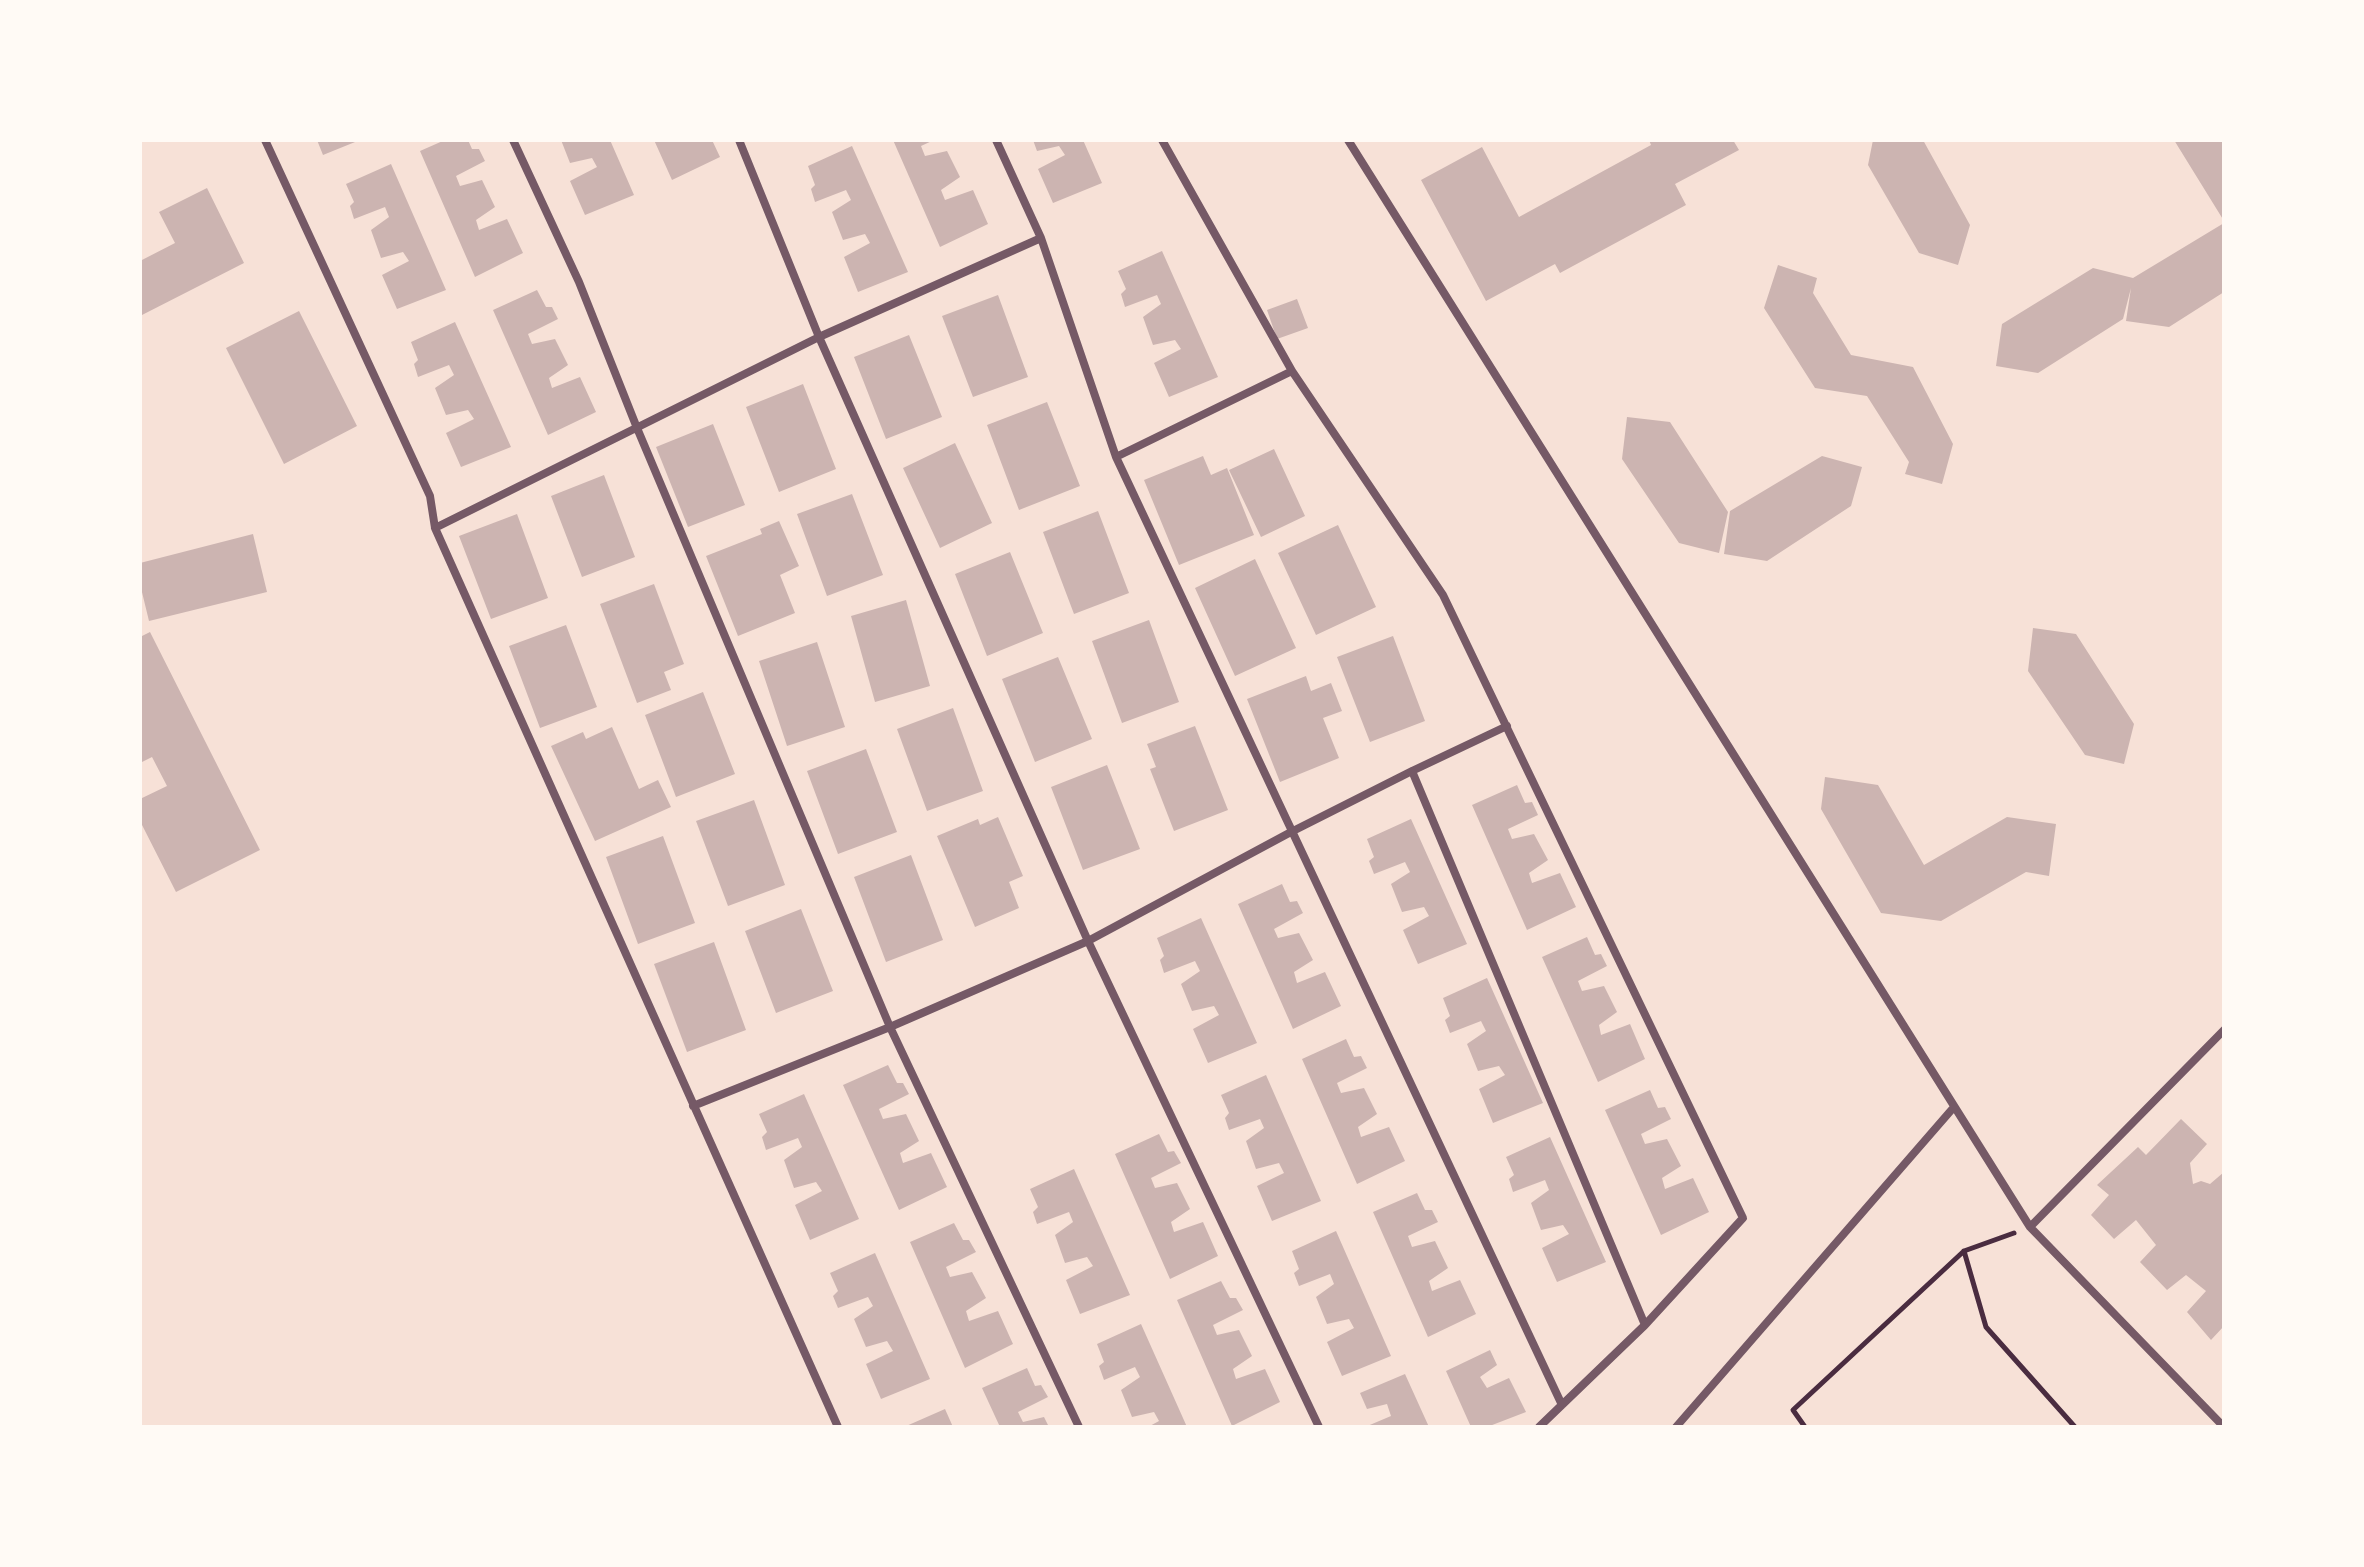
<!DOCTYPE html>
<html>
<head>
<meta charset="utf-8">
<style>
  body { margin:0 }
  #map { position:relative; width:2364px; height:1567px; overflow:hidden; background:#f7e1d7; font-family:Inter,sans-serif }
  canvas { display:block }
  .frame { position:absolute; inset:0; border:142px solid #fffaf5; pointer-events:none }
</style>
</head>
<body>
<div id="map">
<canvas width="2364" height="1567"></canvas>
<div class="frame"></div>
</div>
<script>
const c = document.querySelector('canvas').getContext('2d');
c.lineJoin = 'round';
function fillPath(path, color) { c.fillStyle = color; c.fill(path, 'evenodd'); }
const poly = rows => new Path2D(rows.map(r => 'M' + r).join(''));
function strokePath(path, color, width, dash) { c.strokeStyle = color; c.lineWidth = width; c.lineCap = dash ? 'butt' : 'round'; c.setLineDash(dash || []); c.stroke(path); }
const building = poly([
  [317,140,360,140,323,155],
  [445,140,468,140,472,149,479,149,485,161,456,176,460,186,482,180,495,207,476,220,479,230,507,219,523,253,475,277,420,151],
  [561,140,610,140,634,195,585,215,570,181,597,167,592,158,570,163],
  [654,140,712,140,720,157,672,180],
  [893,140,934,140,921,146,925,156,947,151,960,177,941,190,945,200,973,190,988,224,940,247],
  [1033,140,1083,140,1102,183,1053,203,1038,169,1065,155,1059,146,1037,151],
  [1649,140,1733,140,1739,150,1675,184,1686,205,1560,273,1555,264,1486,301,1421,180,1482,147,1519,217,1651,145],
  [1873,140,1923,140,1970,225,1958,265,1919,253,1868,165],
  [2174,140,2224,140,2224,221],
  [852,146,908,272,858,292,844,257,870,243,865,234,843,240,832,212,851,200,846,190,815,202,811,189,815,185,808,166],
  [391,164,446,290,397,309,382,275,409,261,403,252,381,258,371,230,389,217,385,207,354,219,350,206,354,202,346,184],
  [207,188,244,263,142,315,140,261,175,243,159,212],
  [2224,223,2224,292,2169,327,2126,321,2131,288,2123,319,2038,373,1996,366,2002,324,2093,268,2133,278],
  [1162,251,1218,377,1169,397,1154,363,1181,349,1175,340,1153,345,1143,317,1161,304,1157,295,1125,307,1121,294,1126,289,1118,271],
  [1778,265,1817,278,1813,293,1851,355,1913,367,1953,444,1942,484,1905,474,1909,462,1867,396,1815,388,1764,308],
  [537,290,546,307,552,307,558,319,528,334,532,344,555,339,568,365,549,378,552,388,580,377,596,412,548,435,493,310],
  [998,295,1028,377,973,397,942,316],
  [1297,299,1308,328,1277,339,1267,310],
  [299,311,357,426,284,464,226,348],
  [455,322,511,447,461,467,446,433,474,419,468,410,446,415,435,388,454,375,449,365,418,377,414,364,418,360,411,342],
  [909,335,942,417,886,439,854,357],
  [803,384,836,469,779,492,746,407],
  [1047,402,1080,486,1019,510,987,425],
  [1627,417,1670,422,1728,512,1719,553,1679,543,1622,459],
  [713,424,745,505,688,527,656,447],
  [955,443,992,523,940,548,903,468],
  [1274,449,1305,516,1261,537,1229,470],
  [1203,456,1211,475,1227,468,1254,535,1179,565,1144,480],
  [1822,456,1862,467,1851,506,1767,561,1724,554,1730,511],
  [604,475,635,557,582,577,551,496],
  [852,494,883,575,827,596,797,514],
  [1098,511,1129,593,1074,614,1043,532],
  [517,514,548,598,491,619,459,536],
  [779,521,799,566,780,575,795,613,738,636,706,556,762,534,760,529],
  [1338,525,1376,607,1316,635,1278,553],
  [253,534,267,592,149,621,140,584,140,563],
  [1010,552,1043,633,987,656,955,574],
  [1255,559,1296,648,1235,676,1195,588],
  [654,584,684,664,664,672,671,690,637,703,600,604],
  [906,600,930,686,875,702,851,616],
  [1149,620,1179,702,1122,723,1092,641],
  [566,625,597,707,540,728,509,646],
  [2033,628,2076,634,2134,724,2124,764,2085,755,2028,671],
  [150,632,260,850,176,892,140,821,140,799,167,786,152,757,140,763,140,637],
  [1393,636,1425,721,1370,742,1337,657],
  [817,642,845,727,787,746,759,661],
  [1058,657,1092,739,1035,762,1002,679],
  [1306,676,1311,691,1331,683,1342,711,1323,718,1339,758,1280,782,1247,699],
  [703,692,735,774,676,797,645,715],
  [953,708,983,791,927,811,897,729],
  [1195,726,1228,810,1174,831,1150,769,1156,767,1147,744],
  [612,727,639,789,658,780,671,807,595,841,551,746,583,732,586,739],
  [866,749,897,832,838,854,807,771],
  [1107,765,1140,849,1083,870,1051,787],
  [1825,777,1878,785,1924,865,2007,817,2056,824,2049,876,2026,872,1941,921,1881,913,1821,809],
  [1517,785,1525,803,1532,802,1538,815,1508,829,1512,839,1534,834,1548,860,1529,873,1532,883,1560,873,1576,907,1527,930,1472,805],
  [754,800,785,885,728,906,696,821],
  [998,817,1023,876,1009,882,1019,908,975,927,937,836,978,819,980,825],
  [1411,819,1467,944,1418,964,1403,930,1429,916,1424,907,1402,912,1391,884,1410,872,1405,862,1374,874,1369,861,1374,857,1367,839],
  [663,836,695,923,638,944,606,857],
  [911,855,943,940,886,962,854,877],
  [1282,884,1290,902,1297,901,1303,913,1274,929,1278,938,1299,933,1313,960,1294,972,1297,983,1325,972,1341,1006,1293,1029,1238,904],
  [801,909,833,991,776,1013,745,931],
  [1201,918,1257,1043,1208,1063,1193,1029,1219,1015,1214,1006,1192,1011,1181,984,1200,971,1195,961,1164,973,1160,960,1164,956,1157,938],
  [1587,937,1595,955,1601,954,1607,966,1578,981,1582,991,1604,986,1617,1012,1599,1025,1601,1035,1630,1024,1645,1059,1598,1082,1542,957],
  [714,942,746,1030,687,1052,654,964],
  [1487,978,1543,1103,1493,1123,1479,1089,1505,1075,1499,1066,1478,1071,1467,1044,1486,1031,1481,1021,1450,1033,1445,1020,1450,1016,1443,998],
  [1346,1039,1354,1057,1361,1056,1367,1068,1337,1083,1341,1093,1364,1088,1377,1114,1358,1127,1361,1137,1389,1127,1405,1161,1357,1184,1302,1059],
  [888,1065,897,1083,903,1083,909,1094,879,1109,883,1119,906,1114,919,1141,900,1153,903,1163,931,1153,947,1187,899,1210,843,1085],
  [1266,1075,1321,1201,1272,1221,1257,1186,1284,1173,1279,1163,1256,1169,1246,1141,1264,1128,1260,1119,1229,1130,1225,1118,1229,1113,1221,1095],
  [1650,1090,1658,1108,1665,1107,1671,1119,1641,1134,1645,1144,1667,1139,1681,1166,1662,1178,1665,1189,1693,1178,1709,1212,1661,1235,1605,1110],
  [804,1094,859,1219,810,1240,795,1205,822,1191,816,1182,794,1188,784,1160,802,1147,798,1138,766,1150,762,1137,767,1132,759,1114],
  [2181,1119,2207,1144,2190,1163,2193,1184,2201,1181,2210,1184,2224,1172,2224,1326,2211,1340,2187,1312,2206,1291,2186,1275,2167,1290,2140,1262,2156,1245,2136,1220,2114,1239,2091,1215,2109,1195,2097,1185,2138,1147,2146,1155],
  [1159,1134,1168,1152,1174,1151,1181,1163,1151,1178,1155,1188,1177,1183,1190,1209,1171,1222,1174,1232,1203,1222,1218,1256,1170,1279,1115,1154],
  [1550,1137,1606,1262,1557,1282,1542,1248,1569,1234,1563,1225,1541,1230,1531,1203,1549,1190,1545,1180,1513,1192,1509,1179,1514,1175,1506,1157],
  [1074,1169,1130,1295,1080,1314,1066,1280,1093,1266,1087,1257,1065,1263,1055,1235,1073,1222,1069,1212,1037,1224,1033,1212,1038,1207,1030,1189],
  [1417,1193,1425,1210,1432,1210,1438,1222,1408,1236,1412,1247,1435,1241,1448,1268,1429,1281,1432,1291,1460,1280,1476,1314,1428,1337,1373,1212],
  [954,1223,963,1240,969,1240,976,1252,946,1267,950,1277,972,1272,986,1298,966,1311,969,1321,998,1311,1013,1344,965,1368,910,1242],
  [1336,1231,1391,1356,1342,1376,1327,1342,1354,1328,1349,1319,1327,1324,1316,1297,1334,1284,1330,1274,1299,1286,1294,1273,1299,1269,1292,1251],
  [875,1253,930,1379,881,1399,866,1364,893,1351,887,1341,866,1347,854,1319,873,1306,868,1297,838,1308,833,1296,838,1291,830,1273],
  [1221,1281,1230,1298,1236,1298,1243,1310,1213,1325,1217,1335,1239,1330,1252,1356,1233,1369,1236,1379,1265,1369,1280,1402,1232,1426,1177,1300],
  [1141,1324,1187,1427,1148,1427,1159,1421,1154,1412,1132,1417,1121,1390,1140,1377,1135,1367,1104,1380,1099,1366,1104,1362,1097,1344],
  [1490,1350,1497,1365,1480,1377,1487,1388,1509,1378,1526,1412,1487,1427,1471,1427,1446,1371],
  [1027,1368,1035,1386,1041,1385,1048,1397,1018,1412,1023,1422,1044,1417,1049,1427,1000,1427,982,1388],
  [1405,1374,1429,1427,1365,1427,1391,1416,1387,1404,1367,1409,1360,1393],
  [945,1409,953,1427,904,1427]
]);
const path = poly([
  [1964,1251,1986,1327,2075,1427],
  [1805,1427,1793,1410,1964,1251,2014,1233]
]);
const minor = poly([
  [265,140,430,496,435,528,838,1427],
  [513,140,579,282,637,428,890,1027,1079,1427],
  [739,140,819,337,1088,941,1319,1427],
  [996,140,1041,238,1116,457,1562,1405],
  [1162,140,1292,371,1443,595,1743,1218,1645,1325],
  [1348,140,2030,1227,2224,1427],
  [1116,457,1292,371],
  [435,528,819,337,1041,238],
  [1412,771,1645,1325,1539,1427],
  [693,1106,890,1027,1088,941,1291,832,1412,771,1507,726],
  [2030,1227,2224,1030],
  [1676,1427,1954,1107]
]);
fillPath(building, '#ccb4b1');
strokePath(path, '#4a2c40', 5);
strokePath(minor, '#755966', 8);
</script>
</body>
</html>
